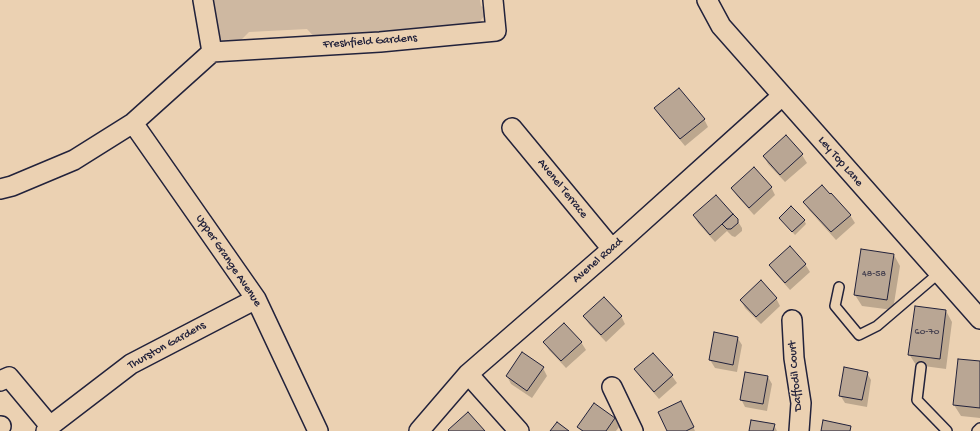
<!DOCTYPE html>
<html>
<head>
<meta charset="utf-8">
<style>
  body { margin:0 }
  canvas { display:block; background:#ebd1b2 }
</style>
</head>
<body>
<canvas width="980" height="431"></canvas>
<script>
const c = document.querySelector('canvas').getContext('2d');
c.lineJoin = 'round';
function fillPath(path, color) { c.fillStyle = color; c.fill(path, 'evenodd'); }
const poly = rows => new Path2D(rows.map(r => 'M' + r).join(''));
function strokePath(path, color, width, dash) { c.strokeStyle = color; c.lineWidth = width; c.lineCap = dash ? 'butt' : 'round'; c.setLineDash(dash || []); c.stroke(path); }
function drawText(font, color, halo, rows, align = 'center') {
  c.font = font + ' "Gochi Hand",sans-serif'; c.lineWidth = 3; c.setLineDash([]); c.textBaseline = 'middle'; c.strokeStyle = halo; c.fillStyle = color; for (const [text, x, y, turn = 0] of rows) {
    c.save(); c.translate(x, y); c.rotate((+turn || 0) * Math.PI / 180); c.textAlign = isNaN(turn) ? turn : align; if (halo) c.strokeText(text, 0, 0); c.fillText(text, 0, 0); c.restore();
  }
}
const green = poly([
  [212,0,480,0,481,6,489,10,477,25,317,40,307,29,249,32,236,45,222,41,216,33]
]);
const shadow = poly([
  [655,108,704,119,708,127,685,146,660,116],
  [786,136,802,155,807,163,785,182,768,164,764,156],
  [771,187,775,195,754,215,737,196,732,189],
  [804,202,850,215,855,223,836,240,809,210],
  [694,216,737,220,742,228,742,231,735,237,732,236,727,231,715,242,698,223],
  [780,218,804,220,806,224,795,235],
  [894,255,900,266,893,310,862,306,855,295],
  [805,264,810,272,790,290,775,273,770,266],
  [776,298,780,306,761,324,745,308,741,300],
  [946,311,952,322,946,369,916,365,909,354],
  [584,316,621,316,625,324,606,342,589,324],
  [737,337,742,345,737,372,715,368,710,360],
  [581,342,586,350,566,368,549,350,545,343],
  [980,362,980,418,961,416,954,405],
  [543,368,547,376,532,398,511,384,507,376],
  [635,370,672,376,677,383,659,399,640,377],
  [867,373,871,380,867,407,845,403,840,395],
  [768,377,772,384,767,411,745,407,741,399],
  [594,405,615,419,619,427,616,431,581,431,579,427],
  [685,409,695,431,669,431],
  [774,425,777,431,750,431]
]);
const building = poly([
  [679,88,705,119,680,139,654,108,679,88],
  [786,135,803,154,780,175,763,156,786,135],
  [754,167,772,187,749,208,731,188,754,167],
  [822,185,830,194,831,193,851,215,831,232,803,202,822,185],
  [716,195,733,214,710,235,693,215,716,195],
  [791,206,805,220,792,232,779,218,791,206],
  [733,214,738,219,738,223,731,229,727,229,722,224,733,214],
  [790,246,806,264,785,283,769,265,790,246],
  [861,249,894,254,887,300,854,295,861,249],
  [761,280,777,298,756,317,740,300,761,280],
  [604,297,622,316,601,335,583,316,604,297],
  [915,306,946,310,940,359,908,355,915,306],
  [564,323,582,342,561,361,543,342,564,323],
  [714,332,738,337,733,365,709,360,714,332],
  [522,352,544,367,527,391,506,376,522,352],
  [653,353,673,375,654,392,634,369,653,353],
  [958,359,980,361,980,408,953,405,958,359],
  [844,367,868,372,862,400,839,396,844,367],
  [745,372,768,376,763,404,740,400,745,372],
  [681,401,694,427,686,431,667,431,658,412,681,401],
  [594,403,615,418,606,431,583,431,577,427,594,403],
  [468,412,485,431,449,431,448,430,468,412],
  [751,420,775,424,773,431,749,431,751,420],
  [823,420,851,426,850,431,821,431,823,420],
  [557,422,569,431,550,431,557,422]
]);
const service = poly([
  [839,287,835,306,859,335,877,326,939,273],
  [921,367,917,400,947,431],
  [977,431,980,428]
]);
const minor = poly([
  [707,0,721,26,980,319],
  [212,52,380,42,496,31,493,0],
  [133,123,256,299,318,431],
  [512,128,612,249],
  [0,189,12,186,74,160,133,123,212,52,203,0],
  [792,320,794,358,801,403,799,431],
  [468,374,519,431],
  [0,381,9,377,50,426],
  [612,387,633,431],
  [0,426,1,426],
  [46,431,50,426,131,364,256,299],
  [419,431,468,374,612,249,782,96]
]);
const numberNames = [
  ["48-58",874,274],
  ["60-70",927,332]
];
const streetNames = [
  ["Freshfield Gardens",370,42,-4],
  ["Ley Top Lane",840,162,49],
  ["Avenel Terrace",562,189,51],
  ["Upper Grange Avenue",228,261,56],
  ["Avenel Road",598,261,-41],
  ["Thurston Gardens",167,346,-29],
  ["Daffodil Court",796,376,-95]
];
fillPath(green, '#ceb8a1');
fillPath(shadow, '#0003');
fillPath(building, '#b9a694');
strokePath(building, '#22223b', 1);
strokePath(service, '#22223b', 12);
strokePath(minor, '#22223b', 22);
strokePath(service, '#ebd1b2', 9);
strokePath(minor, '#ebd1b2', 19);
drawText('10px', '#484351', null, numberNames);
drawText('12px', '#22223b', '#ebd1b2', streetNames);
</script>
</body>
</html>
